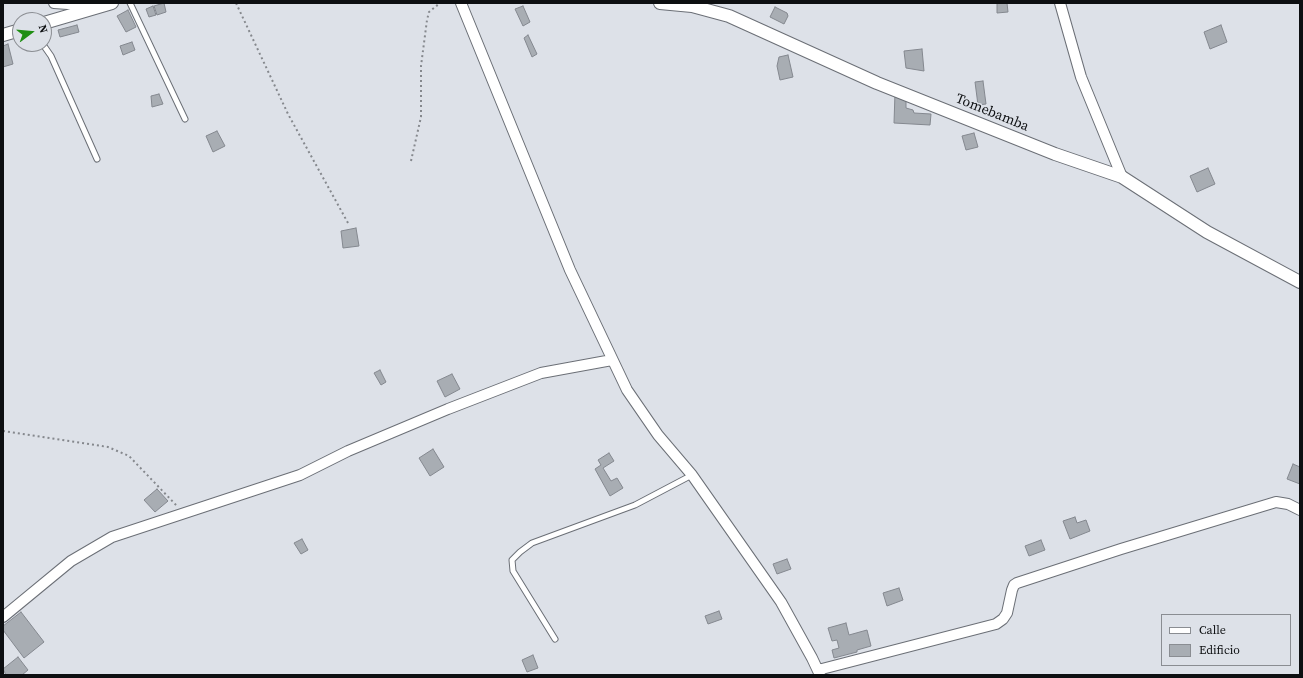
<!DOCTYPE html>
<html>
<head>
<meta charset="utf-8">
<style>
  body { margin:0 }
  #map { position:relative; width:1303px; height:678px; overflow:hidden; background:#dde1e8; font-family:"Source Serif 4",serif }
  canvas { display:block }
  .frame { position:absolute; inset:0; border:4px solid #0d0f11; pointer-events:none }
  .legend { position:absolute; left:1161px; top:614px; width:130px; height:52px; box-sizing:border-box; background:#dde1e8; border:1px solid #8a8d92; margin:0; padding:5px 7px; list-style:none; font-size:12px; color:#0d0f11 }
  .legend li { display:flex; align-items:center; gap:8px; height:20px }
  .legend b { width:20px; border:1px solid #8a8d92 }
  .north { position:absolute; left:12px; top:12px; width:40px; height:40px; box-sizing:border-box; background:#dde1e8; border:1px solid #8a8d92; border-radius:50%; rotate:74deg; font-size:11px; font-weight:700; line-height:16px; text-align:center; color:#0d0f11 }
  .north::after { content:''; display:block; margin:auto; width:14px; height:18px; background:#1f8e13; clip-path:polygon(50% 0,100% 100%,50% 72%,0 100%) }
</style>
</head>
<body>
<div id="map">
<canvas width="1303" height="678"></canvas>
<div class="frame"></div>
<ul class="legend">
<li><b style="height:5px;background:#fff"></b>Calle</li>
<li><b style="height:11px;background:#a8adb3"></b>Edificio</li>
</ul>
<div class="north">N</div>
</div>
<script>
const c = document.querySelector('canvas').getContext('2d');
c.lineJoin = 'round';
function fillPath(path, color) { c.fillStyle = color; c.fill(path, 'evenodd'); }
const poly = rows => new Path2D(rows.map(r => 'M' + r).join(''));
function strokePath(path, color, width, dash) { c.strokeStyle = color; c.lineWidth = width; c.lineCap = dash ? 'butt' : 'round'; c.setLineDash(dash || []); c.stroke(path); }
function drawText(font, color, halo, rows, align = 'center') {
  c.font = font + ' "Source Serif 4",serif'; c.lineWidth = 3; c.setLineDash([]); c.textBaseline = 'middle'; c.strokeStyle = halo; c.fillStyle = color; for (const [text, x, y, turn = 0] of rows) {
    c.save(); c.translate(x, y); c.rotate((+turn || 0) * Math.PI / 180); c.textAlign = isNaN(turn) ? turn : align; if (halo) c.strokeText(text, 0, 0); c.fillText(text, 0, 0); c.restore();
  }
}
const building = poly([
  [164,3,166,12,157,15,154,6,164,3],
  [997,3,1007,3,1008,12,997,13,997,3],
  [153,6,156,15,149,17,146,9,153,6],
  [523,6,530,22,523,26,515,9,523,6],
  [775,7,787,13,788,16,784,24,770,17,775,7],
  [128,10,136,27,126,32,117,16,128,10],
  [77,25,79,32,60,37,58,30,77,25],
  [1221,25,1227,42,1210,49,1204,32,1221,25],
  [528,35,537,54,532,57,524,38,528,35],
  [132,42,135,50,123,55,120,46,132,42],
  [8,44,13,64,3,67,3,46,8,44],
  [922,49,924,71,906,68,904,51,922,49],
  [788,55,793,77,780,80,777,66,779,57,788,55],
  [983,81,986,104,978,105,975,82,983,81],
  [895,93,906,97,906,108,913,110,914,113,931,114,930,125,894,123,895,93],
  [159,94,163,104,152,107,151,96,159,94],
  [217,131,225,146,213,152,206,136,217,131],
  [974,133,978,147,966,150,962,136,974,133],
  [1208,168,1215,184,1197,192,1190,176,1208,168],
  [356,228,359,246,343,248,341,231,356,228],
  [380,370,386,382,381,385,374,373,380,370],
  [452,374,460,389,445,397,437,381,452,374],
  [433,449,444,467,430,476,419,458,433,449],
  [609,453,614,461,603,468,611,481,617,478,623,488,610,496,595,469,601,465,598,460,609,453],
  [1293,464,1300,467,1300,484,1287,479,1293,464],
  [157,489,168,501,155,512,144,500,157,489],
  [1075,517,1077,523,1086,520,1090,531,1070,539,1063,521,1075,517],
  [302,539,308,550,301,554,294,543,302,539],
  [1041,540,1045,550,1029,556,1025,546,1041,540],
  [787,559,791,569,777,574,773,564,787,559],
  [899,588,903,600,887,606,883,593,899,588],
  [719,611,722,619,708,624,705,616,719,611],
  [21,612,44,642,24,658,3,630,3,626,21,612],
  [846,623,849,635,867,630,871,646,857,650,857,652,834,658,832,650,839,648,837,640,832,641,828,628,846,623],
  [533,655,538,668,527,672,522,660,533,655],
  [18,657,28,670,22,675,6,675,3,669,18,657]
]);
const path = poly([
  [236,3,288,114,348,223],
  [411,161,421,117,421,66,427,20,429,12,440,3],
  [3,431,108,447,129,456,177,506]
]);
const service = poly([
  [130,3,185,119],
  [39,44,44,46,51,56,97,159],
  [555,639,513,571,512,560,520,552,532,543,635,505,692,475]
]);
const minor = poly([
  [54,3,96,6],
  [461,3,570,270,627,390,658,435,692,475,781,602,812,658,820,675],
  [1060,3,1081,77,1122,177],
  [3,617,71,561,112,537,300,475,348,451,448,409,541,373,612,360],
  [818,670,996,624,1003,619,1007,613,1012,590,1014,585,1017,583,1121,549,1276,502,1288,504,1300,510]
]);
const tertiary = poly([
  [660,3,692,6,729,16,877,83,1055,154,1122,177,1207,232,1300,282],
  [44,23,112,3],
  [3,35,20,30]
]);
const streetNames = [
  ["Tomebamba",992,113,22]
];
fillPath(building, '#a8adb3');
strokePath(building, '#84888f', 1);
strokePath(service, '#6b6f76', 7);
strokePath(minor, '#6b6f76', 12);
strokePath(tertiary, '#6b6f76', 14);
strokePath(path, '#85888d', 2, [2, 3]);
strokePath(service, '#fff', 5);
strokePath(minor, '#fff', 10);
strokePath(tertiary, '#fff', 12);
drawText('14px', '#0d0f11', '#dde1e8', streetNames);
</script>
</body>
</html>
